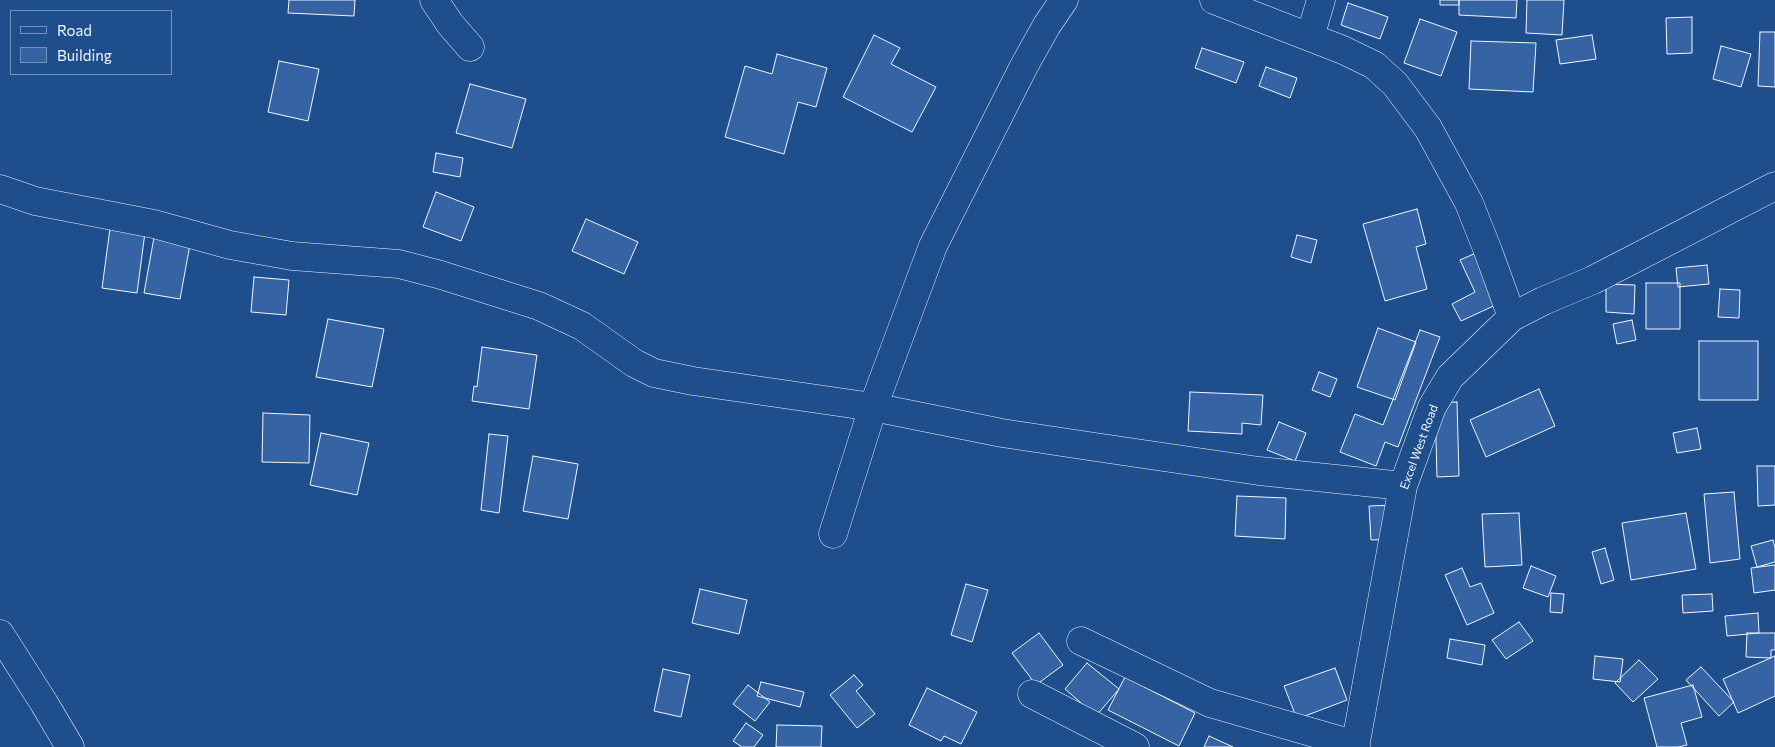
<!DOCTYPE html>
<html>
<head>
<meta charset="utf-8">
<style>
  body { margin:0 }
  #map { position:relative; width:1775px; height:747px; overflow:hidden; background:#1f4e8c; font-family:Commissioner,sans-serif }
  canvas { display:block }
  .legend { position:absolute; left:10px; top:10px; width:162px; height:65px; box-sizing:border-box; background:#1f4e8c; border:1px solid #7391ba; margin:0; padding:6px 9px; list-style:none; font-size:15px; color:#f2f6ff }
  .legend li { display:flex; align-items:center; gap:10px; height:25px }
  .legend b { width:25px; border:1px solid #7391ba }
</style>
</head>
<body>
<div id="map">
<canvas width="1775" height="747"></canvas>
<ul class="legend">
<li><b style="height:6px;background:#1f4e8c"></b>Road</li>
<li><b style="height:14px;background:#3563a3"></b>Building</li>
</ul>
</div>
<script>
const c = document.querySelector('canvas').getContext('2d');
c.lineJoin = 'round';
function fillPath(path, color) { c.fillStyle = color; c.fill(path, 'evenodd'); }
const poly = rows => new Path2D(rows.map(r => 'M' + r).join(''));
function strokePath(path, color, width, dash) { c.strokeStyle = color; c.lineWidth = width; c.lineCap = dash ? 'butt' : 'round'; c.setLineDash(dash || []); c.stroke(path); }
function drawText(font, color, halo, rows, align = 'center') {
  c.font = font + ' Commissioner,sans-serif'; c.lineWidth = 4; c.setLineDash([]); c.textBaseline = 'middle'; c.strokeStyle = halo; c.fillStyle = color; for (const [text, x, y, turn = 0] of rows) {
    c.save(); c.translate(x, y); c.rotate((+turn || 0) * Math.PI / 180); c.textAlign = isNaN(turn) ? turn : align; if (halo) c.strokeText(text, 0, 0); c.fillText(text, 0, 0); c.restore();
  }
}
const building = poly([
  [289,0,355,0,354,16,288,13,289,0],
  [1440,0,1459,0,1459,5,1440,5,1440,0],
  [1459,0,1517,0,1516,18,1459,15,1459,0],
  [1527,0,1564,0,1562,35,1526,33,1527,0],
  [1348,3,1388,17,1380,39,1341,25,1348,3],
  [1692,17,1692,53,1667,54,1666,18,1692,17],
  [1420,19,1457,32,1441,76,1404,63,1420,19],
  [1760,32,1775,32,1775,87,1758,86,1760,32],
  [874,35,900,48,891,64,936,87,912,132,843,97,874,35],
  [1592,35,1596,59,1560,64,1556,40,1592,35],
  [1471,41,1536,43,1533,92,1469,89,1471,41],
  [1721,46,1751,54,1741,87,1713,79,1721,46],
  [1202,48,1244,62,1236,83,1195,68,1202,48],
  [777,54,827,68,816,107,798,102,784,154,725,137,745,66,772,74,777,54],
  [279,61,319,69,308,121,268,112,279,61],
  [1266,67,1297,78,1290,98,1259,86,1266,67],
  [470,84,526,99,512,148,456,133,470,84],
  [436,153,463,158,460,177,433,172,436,153],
  [436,192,474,207,461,241,423,227,436,192],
  [1417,209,1426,244,1416,247,1427,289,1385,301,1363,224,1417,209],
  [586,219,638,242,624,274,572,251,586,219],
  [111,221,146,225,137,293,102,288,111,221],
  [155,232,191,239,180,299,144,293,155,232],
  [1297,235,1317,240,1311,263,1291,257,1297,235],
  [1476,253,1500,303,1461,321,1452,304,1475,292,1460,260,1476,253],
  [1707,265,1709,284,1678,287,1676,268,1707,265],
  [254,277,289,280,286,315,251,312,254,277],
  [1646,283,1680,283,1680,329,1646,329,1646,283],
  [1606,284,1635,285,1634,314,1606,312,1606,284],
  [1720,289,1740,290,1739,318,1718,317,1720,289],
  [328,319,384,329,372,387,316,377,328,319],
  [1632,320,1636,340,1617,344,1613,324,1632,320],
  [1378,328,1416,342,1395,400,1357,387,1378,328],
  [1420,330,1440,337,1398,447,1385,442,1376,466,1340,452,1355,414,1383,425,1420,330],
  [1699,341,1758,341,1758,400,1699,400,1699,341],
  [482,347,537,355,529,409,472,401,474,386,477,387,482,347],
  [1319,372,1337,379,1330,397,1312,390,1319,372],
  [1539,389,1555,426,1486,457,1470,420,1539,389],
  [1190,392,1263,395,1261,425,1242,423,1242,434,1188,431,1190,392],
  [1457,402,1459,476,1437,477,1435,403,1457,402],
  [263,413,310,415,309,463,262,462,263,413],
  [1279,422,1306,433,1295,461,1267,450,1279,422],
  [1697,428,1701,449,1677,453,1673,433,1697,428],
  [321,433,369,443,357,495,310,485,321,433],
  [489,434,508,436,499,513,481,510,489,434],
  [533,456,578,464,568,519,523,511,533,456],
  [1757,466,1775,466,1775,505,1758,506,1757,466],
  [1734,492,1740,559,1710,563,1704,494,1734,492],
  [1237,496,1286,498,1285,539,1235,536,1237,496],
  [1395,505,1397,539,1371,540,1369,506,1395,505],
  [1519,513,1522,565,1485,567,1482,514,1519,513],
  [1686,513,1696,569,1631,580,1622,523,1686,513],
  [1773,540,1775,548,1775,562,1757,567,1751,546,1773,540],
  [1605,548,1614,580,1601,584,1592,552,1605,548],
  [1775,565,1775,590,1754,593,1751,568,1775,565],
  [1531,566,1556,576,1548,597,1523,588,1531,566],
  [1462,568,1470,587,1481,583,1494,613,1467,625,1445,575,1462,568],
  [966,584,988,590,972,642,951,635,966,584],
  [700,589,747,600,739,634,692,623,700,589],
  [1551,593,1564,594,1562,613,1550,612,1551,593],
  [1712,594,1713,611,1683,613,1682,595,1712,594],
  [1758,613,1759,633,1727,636,1725,616,1758,613],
  [1519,622,1533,641,1506,659,1492,640,1519,622],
  [1039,633,1063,665,1036,685,1012,653,1039,633],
  [1747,633,1775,633,1775,650,1771,650,1771,658,1746,657,1747,633],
  [1450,639,1485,645,1482,665,1447,658,1450,639],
  [1595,656,1623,659,1620,682,1593,679,1595,656],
  [1775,656,1775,696,1738,713,1723,679,1775,656],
  [1639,660,1658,679,1633,702,1615,683,1639,660],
  [1087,663,1119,689,1096,716,1065,689,1087,663],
  [1701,667,1734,702,1719,716,1686,680,1701,667],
  [1335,668,1347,700,1297,719,1284,686,1335,668],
  [663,669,690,675,681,717,654,711,663,669],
  [854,675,863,685,856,691,875,714,857,728,830,695,854,675],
  [1125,677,1195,713,1179,746,1108,710,1125,677],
  [761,682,804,692,800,707,757,696,761,682],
  [748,685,770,702,755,721,733,704,748,685],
  [1693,685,1702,717,1681,723,1687,745,1678,747,1657,747,1644,698,1693,685],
  [927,688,977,712,961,744,944,736,941,741,909,725,927,688],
  [746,723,763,735,754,747,742,747,733,741,746,723],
  [777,725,822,726,821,747,776,747,777,725],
  [1209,736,1233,747,1204,747,1209,736]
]);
const minor = poly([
  [434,0,450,24,470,47],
  [1214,0,1343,50,1374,65,1395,84,1428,128,1469,203,1488,251,1512,317],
  [1310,37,1321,0],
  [0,189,35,201,154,224,230,245,292,256,399,264,441,275,539,306,582,326,634,363,654,373,693,381,873,407,1002,433,1095,447,1259,471,1403,486],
  [833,534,873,407,933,246,1024,66,1047,25,1064,0],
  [0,634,44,703,70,747],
  [1081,641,1210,703,1356,745],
  [1032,694,1135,747],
  [1355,747,1403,486,1432,407,1450,377,1512,317,1543,301,1593,280,1775,186]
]);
const streetNames = [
  ["Excel West Road",1419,447,-70]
];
fillPath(building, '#3563a3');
strokePath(building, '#f2f6ff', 1);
strokePath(minor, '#f2f6ff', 29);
strokePath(minor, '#1f4e8c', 28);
drawText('12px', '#f2f6ff', '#1f4e8c', streetNames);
</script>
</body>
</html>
